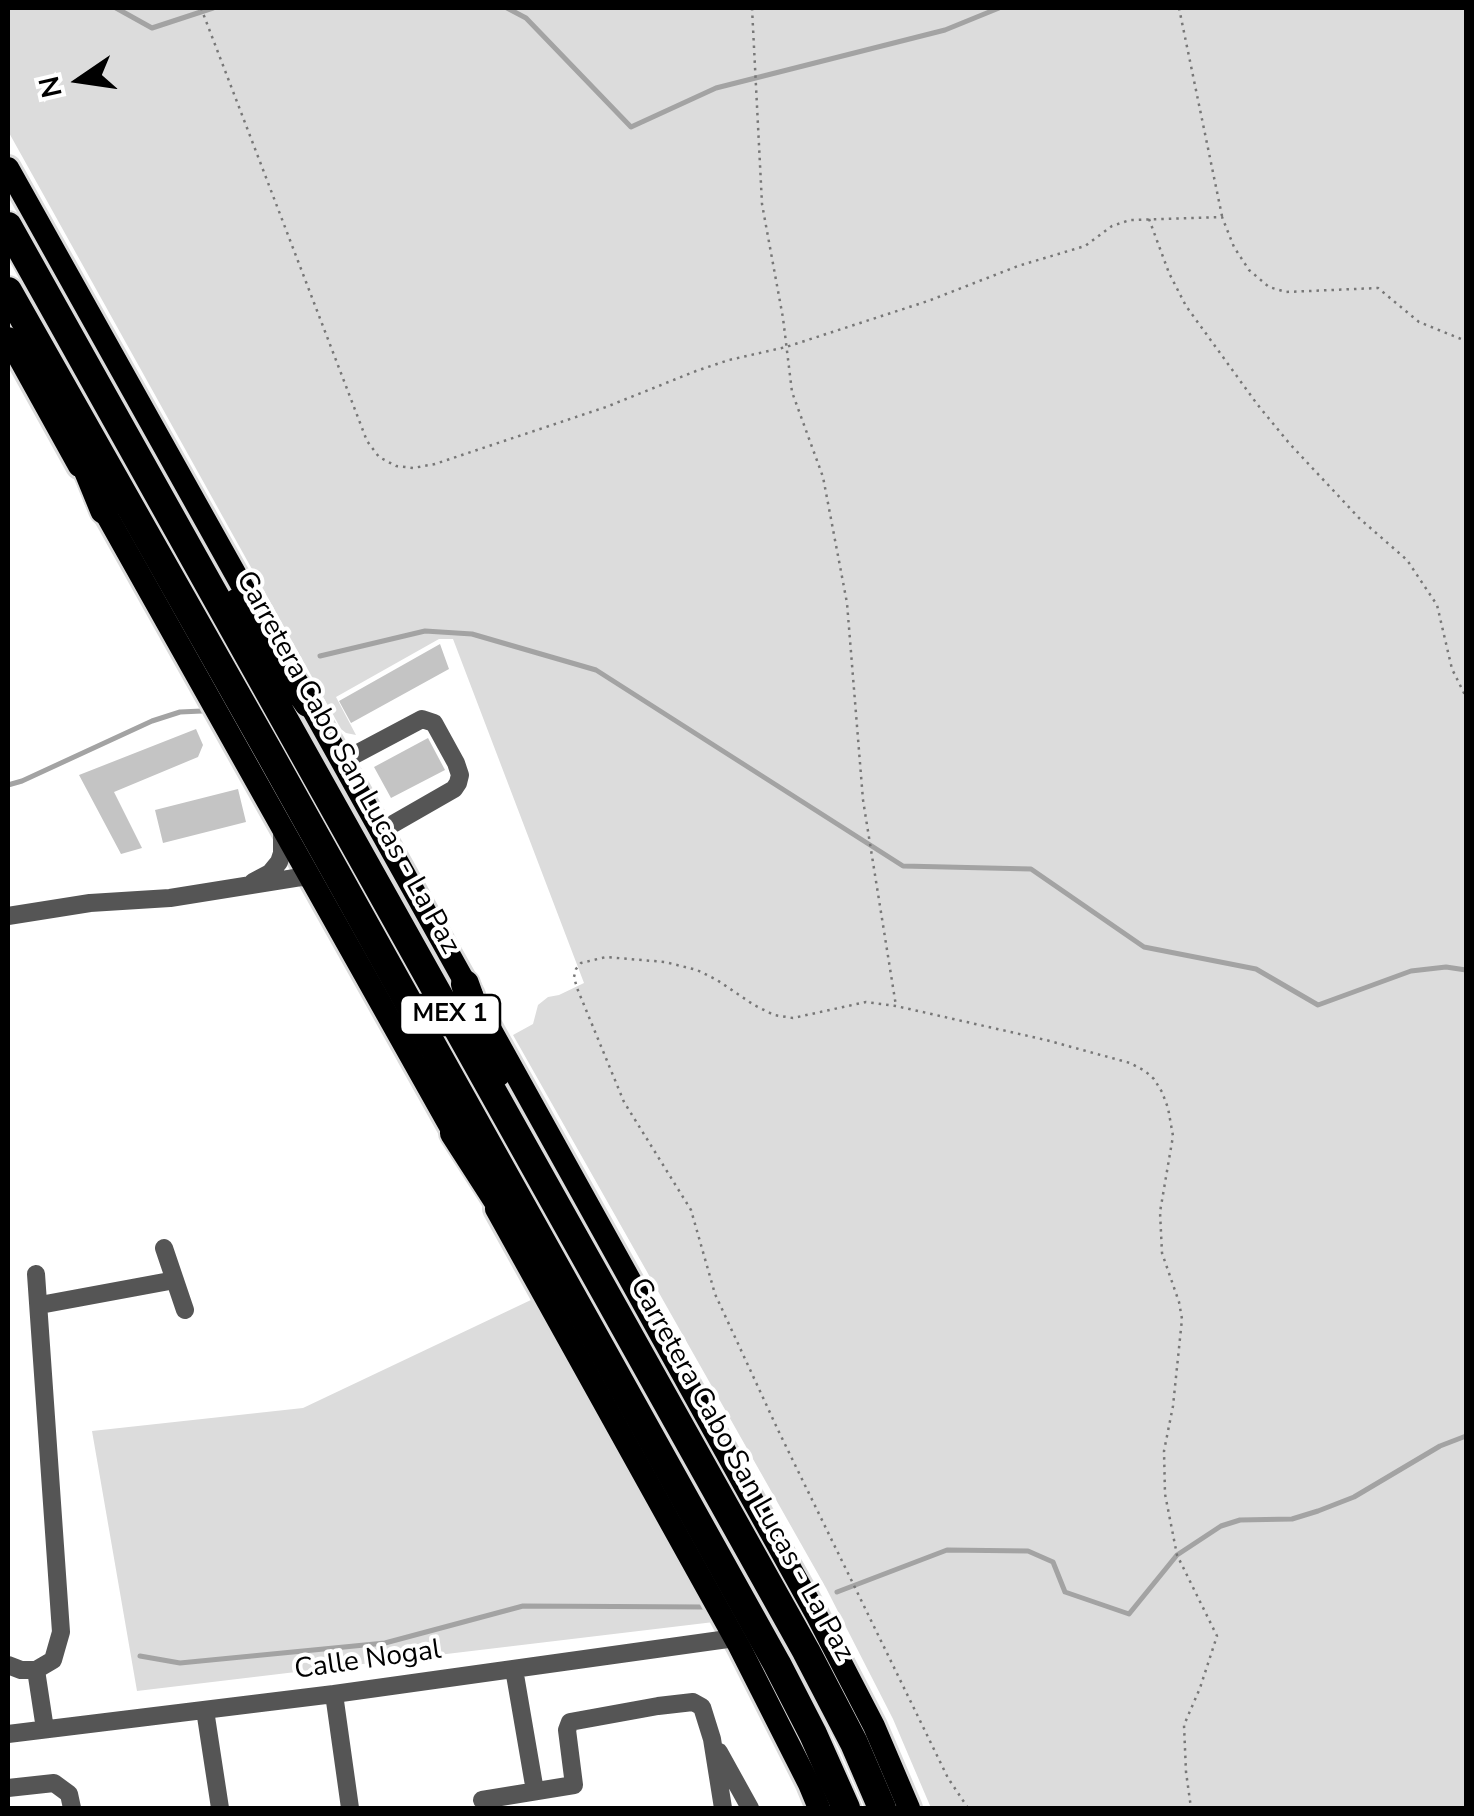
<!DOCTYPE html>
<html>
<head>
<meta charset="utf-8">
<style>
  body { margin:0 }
  #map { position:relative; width:1474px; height:1816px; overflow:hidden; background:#fff; font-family:"Nunito Sans",sans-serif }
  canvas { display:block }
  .frame { position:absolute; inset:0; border:10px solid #000; pointer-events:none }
  .north { position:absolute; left:30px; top:30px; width:100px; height:100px; -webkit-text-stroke:8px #fff; paint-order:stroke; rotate:257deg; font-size:28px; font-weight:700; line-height:40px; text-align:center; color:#000 }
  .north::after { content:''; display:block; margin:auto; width:35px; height:45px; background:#000; clip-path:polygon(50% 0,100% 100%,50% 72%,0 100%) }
</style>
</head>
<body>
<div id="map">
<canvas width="1474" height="1816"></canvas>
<div class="frame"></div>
<div class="north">N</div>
</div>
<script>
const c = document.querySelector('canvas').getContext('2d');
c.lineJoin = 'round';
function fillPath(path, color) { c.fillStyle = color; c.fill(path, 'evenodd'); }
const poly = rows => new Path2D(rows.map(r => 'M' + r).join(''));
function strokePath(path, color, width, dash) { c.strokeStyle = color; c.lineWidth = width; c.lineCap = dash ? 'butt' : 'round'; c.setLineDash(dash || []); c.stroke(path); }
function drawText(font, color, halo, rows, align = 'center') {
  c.font = font + ' "Nunito Sans",sans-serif'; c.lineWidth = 8; c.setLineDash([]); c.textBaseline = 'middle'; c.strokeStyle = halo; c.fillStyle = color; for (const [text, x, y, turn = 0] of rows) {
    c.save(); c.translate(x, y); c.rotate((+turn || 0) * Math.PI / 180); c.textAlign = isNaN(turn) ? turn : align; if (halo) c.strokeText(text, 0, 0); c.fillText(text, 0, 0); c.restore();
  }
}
const green = poly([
  [8,8,1466,8,1466,1808,931,1808,893,1719,826,1588,513,1035,533,1024,538,1005,548,997,559,995,584,983,453,639,439,639,336,697,356,735,346,733,341,729,8,131],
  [533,1299,714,1622,137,1691,92,1431,303,1408]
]);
const stream = poly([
  [116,8,152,28,213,8],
  [507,8,526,18,631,127,716,88,945,30,999,8],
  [320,656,425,631,472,634,596,670,903,866,1031,869,1144,947,1256,969,1318,1005,1411,971,1446,967,1466,970],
  [8,785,22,781,152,721,180,712,202,711],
  [837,1592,947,1550,1028,1551,1053,1562,1065,1592,1129,1614,1177,1555,1221,1526,1240,1520,1292,1519,1318,1511,1354,1497,1440,1446,1466,1436],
  [140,1656,180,1663,385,1643,523,1606,705,1607]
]);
const building = poly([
  [440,644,449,669,351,723,339,701],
  [196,729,203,745,198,757,114,792,142,848,121,854,79,775],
  [428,738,445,770,391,798,374,767],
  [238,789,246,822,163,843,155,810]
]);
const path = poly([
  [201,8,367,441,379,457,396,466,413,468,435,464,606,407,696,371,729,360,786,347,928,301,1018,266,1085,246,1112,226,1130,220,1222,217,1234,247,1249,270,1269,287,1286,292,1378,288,1419,322,1466,341],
  [752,8,762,204,783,318,792,392,823,477,847,603,863,800,896,1006],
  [1179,8,1222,216],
  [1149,219,1169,273,1186,306,1257,404,1289,443,1359,518,1407,560,1437,605,1452,669,1466,697],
  [968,1808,948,1778,778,1430,715,1294,691,1210,624,1102,577,988,574,977,576,969,581,963,606,957,665,962,697,970,717,980,754,1005,774,1015,793,1018,866,1002,896,1006,1046,1040,1130,1063,1145,1071,1154,1079,1162,1092,1168,1108,1173,1136,1160,1212,1162,1253,1179,1302,1182,1319,1173,1406,1164,1451,1165,1494,1177,1555,1217,1636,1200,1688,1184,1725,1186,1772,1191,1808]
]);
const minor = poly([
  [341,762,422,719,434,723,456,763,460,775,458,783,454,789,379,832],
  [253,882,270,873,279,862,282,853,282,827],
  [8,916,90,903,170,898,301,877,308,878,313,883],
  [164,1248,185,1310],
  [40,1305,175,1280],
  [8,1665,21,1670,36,1670,53,1660,61,1632,36,1274],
  [514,1669,535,1791],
  [36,1670,45,1729],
  [334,1694,350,1808],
  [205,1710,220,1808],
  [8,1734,334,1694,735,1638],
  [719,1752,750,1808],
  [8,1788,54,1783,69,1794,72,1808],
  [482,1800,574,1785,567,1730,570,1722,658,1706,693,1702,702,1707,712,1739,723,1808]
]);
const major = poly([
  [8,168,259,616],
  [8,338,79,466],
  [97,498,461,1146],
  [300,687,472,995],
  [490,1028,817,1616,874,1726,909,1808],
  [496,1209,739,1646,809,1784,819,1808]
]);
const highway = poly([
  [8,226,806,1651,854,1743,882,1808],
  [8,291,270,754,777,1664,813,1734,846,1808],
  [77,444,104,510],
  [238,602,308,703],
  [465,984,497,1073],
  [454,1133,510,1220]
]);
const shields = [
  [450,1015,100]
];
const shieldNames = [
  ["MEX 1",450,1015]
];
const streetNames = [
  ["Carretera Cabo San Lucas - La Paz",347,763,61],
  ["Carretera Cabo San Lucas - La Paz",741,1470,61],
  ["Calle Nogal",368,1661,-8]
];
fillPath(green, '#dcdcdc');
strokePath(stream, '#a3a3a3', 5);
fillPath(building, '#c4c4c4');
strokePath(major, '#dbdbdb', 28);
strokePath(highway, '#dbdbdb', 32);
strokePath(path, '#777', 2.5, [2.5, 5]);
strokePath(minor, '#555', 18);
strokePath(major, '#000', 22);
strokePath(highway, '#000', 28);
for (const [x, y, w] of shields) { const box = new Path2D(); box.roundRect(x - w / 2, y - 20, w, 40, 8); c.fillStyle = '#fff'; c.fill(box); strokePath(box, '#000', 2.5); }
drawText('bold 25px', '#000', null, shieldNames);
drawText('28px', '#000', '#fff', streetNames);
</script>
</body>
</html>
